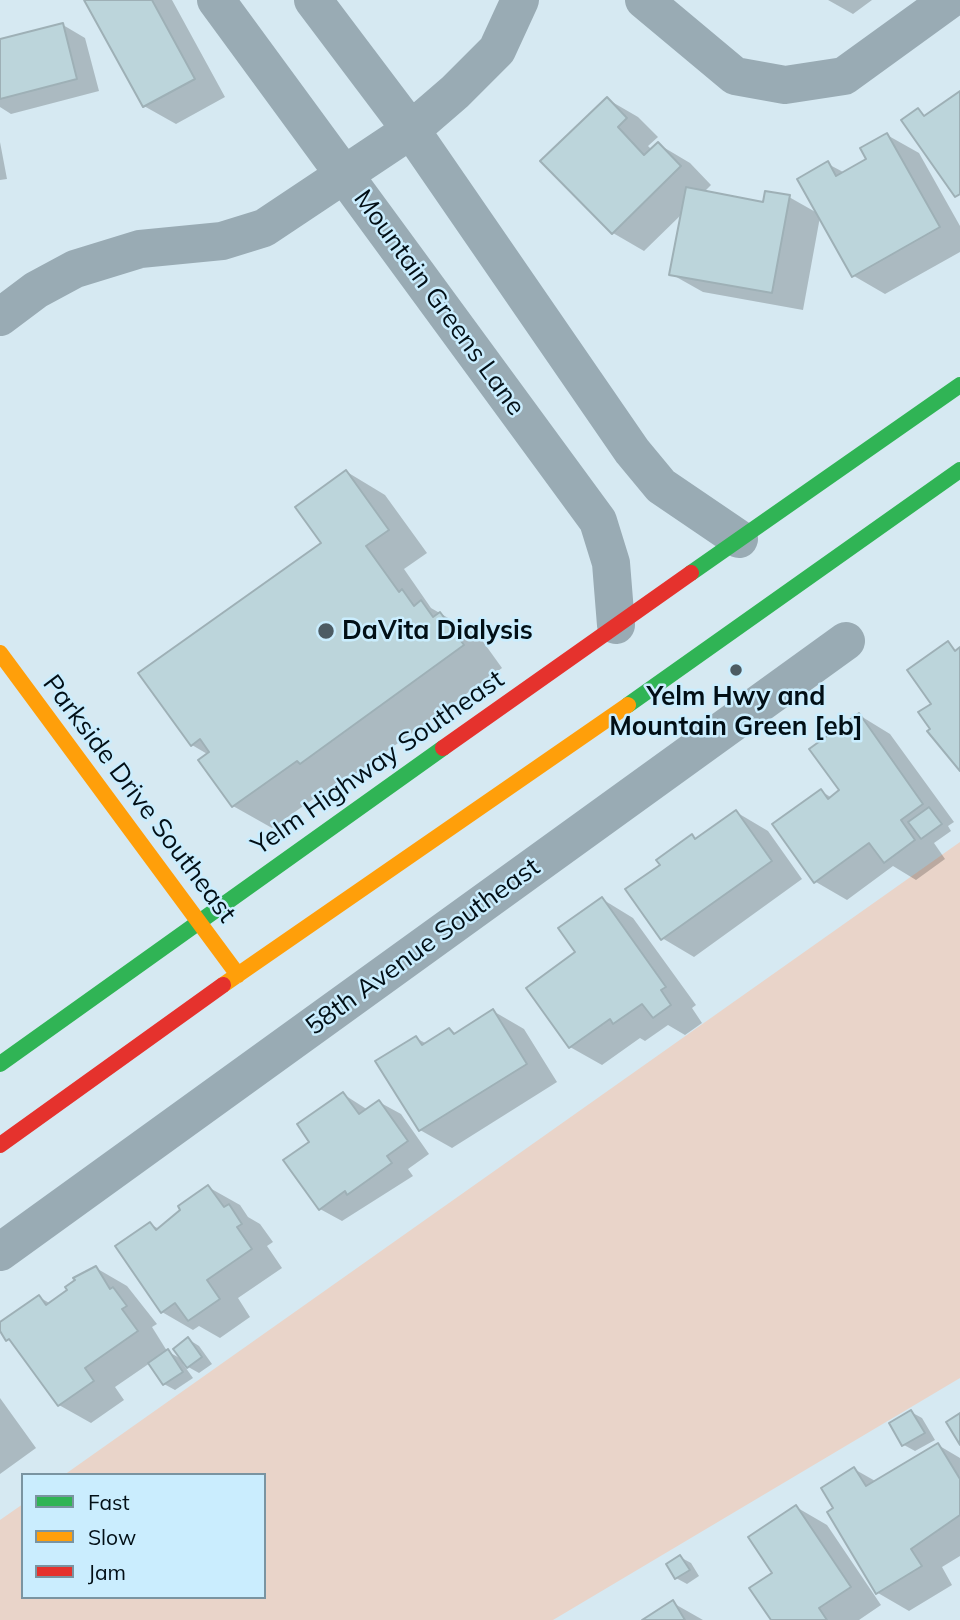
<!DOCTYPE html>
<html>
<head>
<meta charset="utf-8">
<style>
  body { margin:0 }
  #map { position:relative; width:960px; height:1620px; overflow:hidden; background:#d6e9f2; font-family:Mulish,sans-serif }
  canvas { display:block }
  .legend { position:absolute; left:21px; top:1473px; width:245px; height:126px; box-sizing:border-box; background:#caedfe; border:2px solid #7a94a1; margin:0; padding:9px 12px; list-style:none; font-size:21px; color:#020f16 }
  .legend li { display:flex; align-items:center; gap:14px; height:35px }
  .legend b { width:35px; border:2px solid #7a94a1 }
</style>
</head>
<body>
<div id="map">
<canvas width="960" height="1620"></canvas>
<ul class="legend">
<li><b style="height:9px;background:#30b455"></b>Fast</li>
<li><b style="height:9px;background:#ff9f0a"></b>Slow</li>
<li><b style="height:9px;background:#e5322d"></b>Jam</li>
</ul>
</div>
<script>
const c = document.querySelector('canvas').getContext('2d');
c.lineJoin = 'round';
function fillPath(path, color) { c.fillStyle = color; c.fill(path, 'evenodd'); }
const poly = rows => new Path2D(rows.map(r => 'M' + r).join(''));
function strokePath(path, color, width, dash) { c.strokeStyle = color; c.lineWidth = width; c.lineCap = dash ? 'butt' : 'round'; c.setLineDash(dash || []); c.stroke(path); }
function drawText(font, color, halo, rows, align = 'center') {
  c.font = font + ' Mulish,sans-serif'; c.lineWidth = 5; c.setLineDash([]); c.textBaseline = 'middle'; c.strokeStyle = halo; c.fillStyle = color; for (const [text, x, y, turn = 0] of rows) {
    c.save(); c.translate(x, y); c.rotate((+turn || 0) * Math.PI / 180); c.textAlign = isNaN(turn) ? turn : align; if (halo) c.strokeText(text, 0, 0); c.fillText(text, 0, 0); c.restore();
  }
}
const green = poly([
  [960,842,960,1378,553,1620,0,1620,0,1520,23,1504,23,1597,264,1597,264,1475,64,1475]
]);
const shadow = poly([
  [86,0,172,0,225,97,176,124,144,106],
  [828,0,872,0,853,14],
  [63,25,85,38,99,91,11,114,0,107,0,41],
  [607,99,638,117,658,137,648,146,652,150,658,144,690,163,711,185,704,192,765,204,789,197,819,214,828,164,845,173,869,160,887,135,919,153,960,226,960,252,885,294,854,276,820,217,803,310,703,292,671,274,683,213,644,251,613,233],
  [0,142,7,179,0,180],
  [347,472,385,495,427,553,404,569,431,608,479,636,502,668,340,785,336,783,272,828,233,806,209,755,192,745,323,543],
  [859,715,890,734,954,822,948,826,951,831,934,843,945,859,916,880,893,866,847,900,816,882,774,824,821,791,832,798,842,791],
  [736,812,768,831,802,879,694,957,662,938,662,865,692,836,698,840],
  [602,899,633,918,696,1005,692,1008,702,1023,685,1035,668,1025,645,1041,640,1038,602,1065,570,1047,577,953],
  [493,1011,524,1029,557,1082,452,1148,420,1130,378,1062,416,1038,427,1044,449,1030,457,1034],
  [343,1094,368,1110,379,1102,401,1114,429,1154,408,1169,413,1176,342,1221,320,1209,312,1142],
  [208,1187,240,1205,248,1217,260,1224,273,1242,267,1246,282,1268,238,1298,250,1317,220,1338,199,1326,193,1330,162,1312,150,1224,159,1229],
  [96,1268,127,1286,157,1324,152,1327,167,1351,183,1360,188,1339,199,1346,212,1364,199,1373,183,1364,193,1378,175,1390,164,1384,150,1363,115,1387,124,1400,91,1423,59,1405,0,1324,39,1297,51,1304],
  [0,1398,36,1448,0,1474],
  [911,1412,922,1418,935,1440,915,1451,904,1445],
  [938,1445,960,1458,960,1556,942,1567,952,1585,909,1611,878,1593,835,1509,854,1469,877,1482],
  [796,1507,827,1525,881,1605,859,1620,773,1620],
  [680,1557,691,1563,699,1576,687,1584,676,1578],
  [673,1603,703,1620,645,1620]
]);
const building = poly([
  [84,0,152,0,195,79,143,107,84,0],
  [63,23,77,79,0,99,0,39,63,23],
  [960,91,960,194,955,197,901,120,918,108,924,116,960,91],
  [607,97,627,118,618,127,644,155,658,142,681,166,612,234,540,161,607,97],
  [887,133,940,227,852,277,797,179,828,161,836,176,866,159,860,148,887,133],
  [686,187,763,202,765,191,790,195,772,293,669,275,686,187],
  [346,470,389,530,366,546,399,592,402,589,414,606,421,600,433,617,440,612,464,645,300,764,297,761,232,807,198,760,209,752,200,739,191,746,138,673,321,543,295,507,346,470],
  [948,641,955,651,960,647,960,771,927,731,930,729,918,712,931,704,907,670,948,641],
  [859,713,923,804,901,820,915,840,884,863,869,843,814,883,772,824,821,789,828,799,839,790,809,749,859,713],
  [929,807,942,824,921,839,908,822,929,807],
  [736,810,772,861,661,940,625,889,660,865,656,860,692,834,695,839,736,810],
  [602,897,666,987,661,990,671,1005,653,1018,642,1004,613,1024,610,1019,569,1048,526,988,575,952,558,928,602,897],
  [493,1009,527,1064,419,1131,375,1061,416,1036,422,1045,449,1028,454,1034,493,1009],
  [343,1092,359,1114,379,1100,408,1141,387,1156,392,1163,347,1195,345,1191,319,1210,283,1160,309,1142,297,1124,343,1092],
  [208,1185,224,1207,229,1204,242,1224,237,1227,252,1249,207,1280,220,1299,188,1321,175,1303,161,1313,115,1246,150,1222,156,1230,180,1210,178,1206,208,1185],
  [96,1266,110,1289,113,1287,127,1306,122,1309,138,1331,85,1368,94,1381,58,1406,9,1339,6,1341,0,1331,0,1322,39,1295,46,1305,67,1290,65,1287,75,1280,73,1278,96,1266],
  [188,1337,202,1357,187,1368,173,1349,188,1337],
  [168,1349,183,1372,163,1385,148,1363,168,1349],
  [911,1410,925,1433,902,1446,889,1423,911,1410],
  [960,1413,960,1445,946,1422,960,1413],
  [938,1443,960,1479,960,1515,911,1549,922,1566,876,1594,827,1512,833,1508,821,1488,854,1467,866,1486,938,1443],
  [796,1505,851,1587,819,1608,827,1620,771,1620,749,1588,772,1573,748,1537,796,1505],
  [680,1555,690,1570,675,1579,666,1564,680,1555],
  [673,1600,685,1620,642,1620,673,1600]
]);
const street = poly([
  [216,0,598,521,611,563,616,625],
  [313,0,411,130,632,451,661,486,739,539],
  [644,0,735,76,785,85,844,76,949,0],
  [0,317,36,290,75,269,140,249,222,241,264,228,411,130,455,92,497,50,520,0],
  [0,1252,846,641]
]);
const fast = poly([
  [691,573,960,385],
  [628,705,960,470],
  [0,1064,443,748]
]);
const slow = poly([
  [0,653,238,975],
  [223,985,628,705]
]);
const jam = poly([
  [443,748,691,573],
  [0,1145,223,985]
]);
const markers = [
  [326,631,9,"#4c5b63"],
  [736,670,7,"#4c5b63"]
];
const streetNames = [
  ["Mountain Greens Lane",439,303,54],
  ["Yelm Highway Southeast",378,763,-35],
  ["Parkside Drive Southeast",139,799,53],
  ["58th Avenue Southeast",423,947,-36]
];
const poiNames = [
  ["DaVita Dialysis",342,631],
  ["Yelm Hwy and",736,697,"center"],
  ["Mountain Green [eb]",736,727,"center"]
];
fillPath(green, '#e9d4c9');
fillPath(shadow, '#0003');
fillPath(building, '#bcd5db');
strokePath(building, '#9eb0b6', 2);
strokePath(street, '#99abb4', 38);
strokePath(fast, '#30b455', 16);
strokePath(slow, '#ff9f0a', 16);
strokePath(jam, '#e5322d', 16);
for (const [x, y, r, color] of markers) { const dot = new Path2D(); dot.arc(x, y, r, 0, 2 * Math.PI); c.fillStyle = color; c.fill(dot); strokePath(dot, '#caedfe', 2.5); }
drawText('26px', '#020f16', '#caedfe', streetNames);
drawText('bold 26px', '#020f16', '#caedfe', poiNames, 'left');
</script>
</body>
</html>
